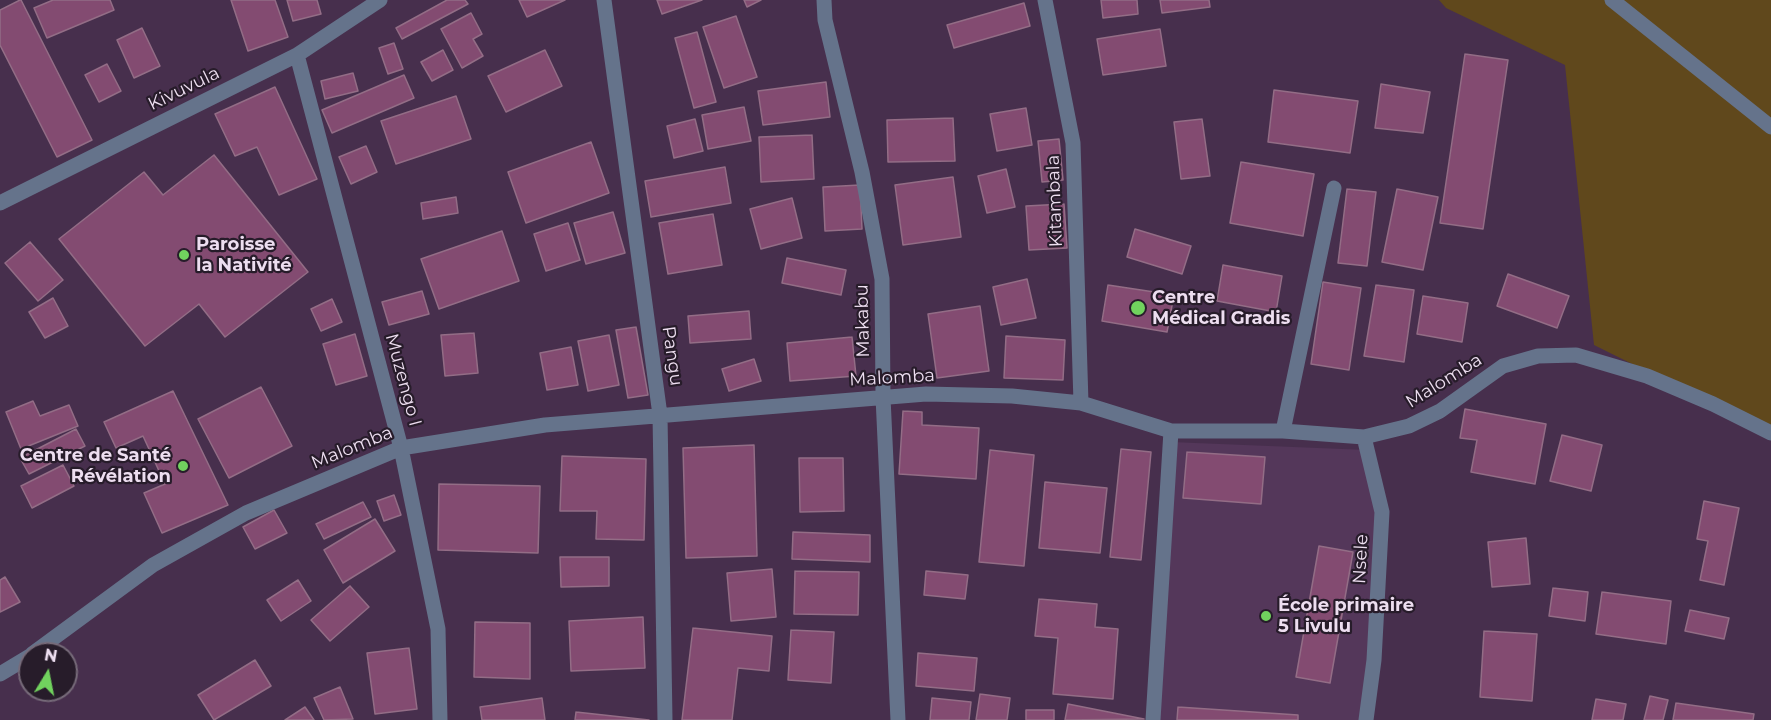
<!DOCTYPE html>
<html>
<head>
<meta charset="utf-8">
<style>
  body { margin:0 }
  #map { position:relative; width:1771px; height:720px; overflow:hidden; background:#472f4d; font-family:Montserrat,sans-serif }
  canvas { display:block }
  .north { position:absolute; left:18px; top:642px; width:60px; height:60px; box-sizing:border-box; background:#271c2a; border:2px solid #766a79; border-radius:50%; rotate:10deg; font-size:16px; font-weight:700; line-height:24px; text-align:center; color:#eddef0 }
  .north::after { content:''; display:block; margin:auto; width:21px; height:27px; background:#71d25e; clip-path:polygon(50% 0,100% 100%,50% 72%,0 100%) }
</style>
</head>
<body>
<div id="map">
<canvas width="1771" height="720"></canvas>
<div class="north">N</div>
</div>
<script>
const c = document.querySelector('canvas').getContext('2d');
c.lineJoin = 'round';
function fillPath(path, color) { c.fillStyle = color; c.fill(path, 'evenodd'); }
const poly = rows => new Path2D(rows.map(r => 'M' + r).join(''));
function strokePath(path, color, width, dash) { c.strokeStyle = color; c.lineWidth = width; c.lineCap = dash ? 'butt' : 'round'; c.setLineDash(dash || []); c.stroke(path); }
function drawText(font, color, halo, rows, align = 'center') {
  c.font = font + ' Montserrat,sans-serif'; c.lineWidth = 4.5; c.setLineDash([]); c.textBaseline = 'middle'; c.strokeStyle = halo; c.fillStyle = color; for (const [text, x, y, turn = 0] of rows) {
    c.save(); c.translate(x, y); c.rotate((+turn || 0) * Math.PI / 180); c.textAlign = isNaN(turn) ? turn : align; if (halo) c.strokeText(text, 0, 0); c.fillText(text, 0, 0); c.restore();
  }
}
const built = poly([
  [1171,442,1367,450,1382,512,1364,720,1153,720]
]);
const green = poly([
  [1439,0,1771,0,1771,433,1594,345,1565,65,1446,8]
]);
const building = poly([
  [20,0,21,0,92,140,57,157,0,45,0,10,20,0],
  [53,0,110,0,114,10,47,38,34,8,53,0],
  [231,0,275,0,288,37,248,51,231,0],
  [287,0,317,0,321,14,293,21,287,0],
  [447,0,465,0,468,4,402,39,396,28,447,0],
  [519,0,565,0,527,17,519,0],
  [657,0,702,0,662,14,657,0],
  [744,0,761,0,747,7,744,0],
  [1101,0,1137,0,1138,14,1103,18,1101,0],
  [1160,0,1209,0,1210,7,1162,13,1160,0],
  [1024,3,1030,26,954,48,947,25,1024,3],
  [471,13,482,34,473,39,483,56,462,68,441,29,471,13],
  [736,16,757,77,724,88,703,27,736,16],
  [142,28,160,66,134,78,117,40,142,28],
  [1160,29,1166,66,1103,75,1097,39,1160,29],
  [697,32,716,102,694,108,675,38,697,32],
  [394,43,403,69,388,74,379,48,394,43],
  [443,50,453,70,432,81,421,62,443,50],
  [545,50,562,86,506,112,488,76,545,50],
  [1465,54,1508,60,1483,229,1440,223,1465,54],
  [107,64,121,91,99,102,85,75,107,64],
  [353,73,358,91,325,99,321,81,353,73],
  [404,75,414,98,332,133,322,110,404,75],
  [826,82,830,117,763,125,758,91,826,82],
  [1381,84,1430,92,1423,133,1375,128,1381,84],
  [275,87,317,179,279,195,257,147,235,156,215,114,275,87],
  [1274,90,1358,101,1350,153,1268,142,1274,90],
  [456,96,471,139,396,164,381,121,456,96],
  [744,107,751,141,708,149,702,115,744,107],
  [1026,108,1032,145,997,151,990,114,1026,108],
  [953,118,955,161,888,162,887,120,953,118],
  [695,119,703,151,674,158,667,126,695,119],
  [1202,119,1210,176,1181,179,1174,122,1202,119],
  [812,135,814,179,761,182,759,137,812,135],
  [1059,139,1063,180,1042,182,1038,141,1059,139],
  [591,142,609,193,526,223,508,172,591,142],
  [366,146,377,172,351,184,339,157,366,146],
  [214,155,308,272,225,337,199,304,145,346,59,239,144,172,163,195,214,155],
  [1241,162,1314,174,1303,236,1230,223,1241,162],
  [725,167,731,203,651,217,645,181,725,167],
  [1006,169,1015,207,987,213,978,176,1006,169],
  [953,177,961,237,903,245,895,185,953,177],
  [860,185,862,229,825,231,823,187,860,185],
  [1347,189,1376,192,1367,266,1338,263,1347,189],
  [1397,189,1438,197,1423,270,1382,262,1397,189],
  [456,197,458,213,423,219,421,203,456,197],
  [792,198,802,238,761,249,750,209,792,198],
  [1064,204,1067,248,1029,250,1026,206,1064,204],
  [613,212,625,253,586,264,574,223,613,212],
  [713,214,722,265,668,274,659,223,713,214],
  [568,223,580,260,546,271,534,234,568,223],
  [1135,229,1191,246,1182,274,1127,257,1135,229],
  [502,231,519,281,439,309,421,259,502,231],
  [30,242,63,280,38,301,5,263,30,242],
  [787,258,846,270,841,295,782,283,787,258],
  [1223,265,1282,276,1276,312,1217,301,1223,265],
  [1508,274,1569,296,1557,328,1497,306,1508,274],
  [1027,279,1036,318,1001,325,993,287,1027,279],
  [1323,282,1361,288,1349,370,1311,364,1323,282],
  [1108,285,1174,295,1167,332,1102,321,1108,285],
  [1376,285,1414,290,1404,362,1364,356,1376,285],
  [422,291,429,314,389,325,382,302,422,291],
  [1423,296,1468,303,1462,342,1417,334,1423,296],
  [53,298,68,326,45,338,29,312,53,298],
  [332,299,342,322,321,331,311,309,332,299],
  [980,306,989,371,937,378,928,314,980,306],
  [749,311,751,339,690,343,688,316,749,311],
  [636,327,648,395,628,398,616,330,636,327],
  [474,333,478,373,445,376,441,335,474,333],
  [355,334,367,376,336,385,323,344,355,334],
  [609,335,619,385,588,391,578,341,609,335],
  [1006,336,1065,340,1063,380,1004,378,1006,336],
  [852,337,856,376,790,381,787,343,852,337],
  [571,347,578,385,547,390,540,353,571,347],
  [754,359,761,381,729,391,722,369,754,359],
  [261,387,292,446,229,478,198,419,261,387],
  [173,391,228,505,162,533,144,493,165,484,143,436,116,448,104,422,173,391],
  [33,401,40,416,69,405,78,426,21,449,6,412,33,401],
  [1465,409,1546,424,1535,484,1471,472,1477,440,1460,438,1465,409],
  [903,411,922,412,922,425,979,428,976,479,899,474,903,411],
  [76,429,85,446,29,474,20,458,76,429],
  [1562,435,1602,445,1591,491,1550,481,1562,435],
  [754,445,757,556,686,558,683,448,754,445],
  [1121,449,1151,452,1141,560,1110,557,1121,449],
  [990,450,1034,455,1024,566,979,562,990,450],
  [1187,452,1265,457,1261,504,1183,498,1187,452],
  [562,456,646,459,644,540,596,539,597,511,560,511,562,456],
  [799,458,843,458,844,511,800,512,799,458],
  [63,465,74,486,32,508,21,486,63,465],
  [1045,482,1107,488,1100,553,1039,548,1045,482],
  [439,484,540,486,538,553,438,550,439,484],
  [394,495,401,515,384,521,377,501,394,495],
  [1704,501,1739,508,1724,585,1700,580,1708,541,1697,539,1704,501],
  [363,502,371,517,324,539,316,524,363,502],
  [274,510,287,533,255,549,243,527,274,510],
  [375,519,395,551,343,583,324,550,375,519],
  [793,532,870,535,870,562,792,559,793,532],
  [1526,538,1530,584,1492,587,1488,542,1526,538],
  [1319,546,1353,552,1330,683,1296,677,1319,546],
  [560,557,609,557,609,586,561,587,560,557],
  [772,569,776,617,731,621,727,573,772,569],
  [795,571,859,572,858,615,794,614,795,571],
  [926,571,968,575,965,599,924,595,926,571],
  [5,577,20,602,0,612,0,580,5,577],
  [298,580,311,601,281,621,267,600,298,580],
  [350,586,369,607,330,641,311,620,350,586],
  [1553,588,1588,592,1585,621,1549,616,1553,588],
  [1602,592,1671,601,1666,644,1596,634,1602,592],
  [1039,599,1097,604,1095,627,1118,629,1113,699,1053,694,1058,638,1035,636,1039,599],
  [1690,610,1729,618,1724,639,1685,631,1690,610],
  [643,617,645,668,571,671,569,621,643,617],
  [475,622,530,623,530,679,474,677,475,622],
  [693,628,772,636,769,671,738,668,732,720,682,720,693,628],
  [791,630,834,632,831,683,788,680,791,630],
  [1484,631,1537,634,1532,701,1480,697,1484,631],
  [409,648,417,709,375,714,367,653,409,648],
  [918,653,977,658,974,691,916,686,918,653],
  [255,660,271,686,214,720,198,695,255,660],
  [340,687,353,719,324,720,314,698,340,687],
  [980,694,1010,698,1007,720,976,720,980,694],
  [1650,696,1668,700,1663,720,1644,720,1650,696],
  [542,698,545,720,482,720,480,707,542,698],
  [932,698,971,702,969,720,930,720,932,698],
  [1596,699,1626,704,1623,720,1592,720,1596,699],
  [1676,703,1754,714,1753,720,1673,720,1676,703],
  [1068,704,1144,719,1065,720,1068,704],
  [305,707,314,720,285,720,305,707],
  [1178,707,1298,715,1298,720,1177,720,1178,707],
  [1026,710,1054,710,1054,720,1026,720,1026,710],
  [576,712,649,720,575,720,576,712]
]);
const minor = poly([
  [604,0,660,415,665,720],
  [824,0,825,20,862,172,882,279,883,397,898,720],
  [1045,0,1073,143,1081,403],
  [1612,0,1771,127],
  [297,55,401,448,438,629,440,720],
  [0,203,297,55,380,0],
  [1283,431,1334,188],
  [1364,437,1382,512,1374,660,1366,720],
  [32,654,153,565,246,513,401,448,545,425,926,394,1012,396,1081,403,1171,431,1283,431,1364,437,1409,426,1440,411,1503,366,1538,356,1576,355,1647,376,1713,404,1771,433],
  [0,674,30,656],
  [1153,720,1171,431]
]);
const markers = [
  [184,255,6,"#71d25e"],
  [1138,308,8,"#71d25e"],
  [183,466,6,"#71d25e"],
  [1266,616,6,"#71d25e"]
];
const streetNames = [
  ["Kivuvula",184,89,-26],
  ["Kitambala",1055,201,-92],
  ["Makabu",863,321,-91],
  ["Pangu",672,356,82],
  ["Malomba",892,378,-3],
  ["Muzengo I",403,380,75],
  ["Malomba",1444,381,-32],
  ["Malomba",352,448,-22],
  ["Nsele",1361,559,-87]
];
const poiNames = [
  ["Paroisse",196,245],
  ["la Nativité",196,266],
  ["Centre",1152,298],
  ["Médical Gradis",1152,319],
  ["Centre de Santé",171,456,"right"],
  ["Révélation",171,477,"right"],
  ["École primaire",1278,606],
  ["5 Livulu",1278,627]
];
fillPath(built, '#54375a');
fillPath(green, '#60481c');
fillPath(building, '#834b71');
strokePath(building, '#936d86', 1.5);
strokePath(minor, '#65738b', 15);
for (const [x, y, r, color] of markers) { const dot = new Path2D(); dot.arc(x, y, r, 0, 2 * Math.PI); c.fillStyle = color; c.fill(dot); strokePath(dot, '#271c2a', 2); }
drawText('18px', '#eddef0', '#271c2a', streetNames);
drawText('bold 18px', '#eddef0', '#271c2a', poiNames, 'left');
</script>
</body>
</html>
